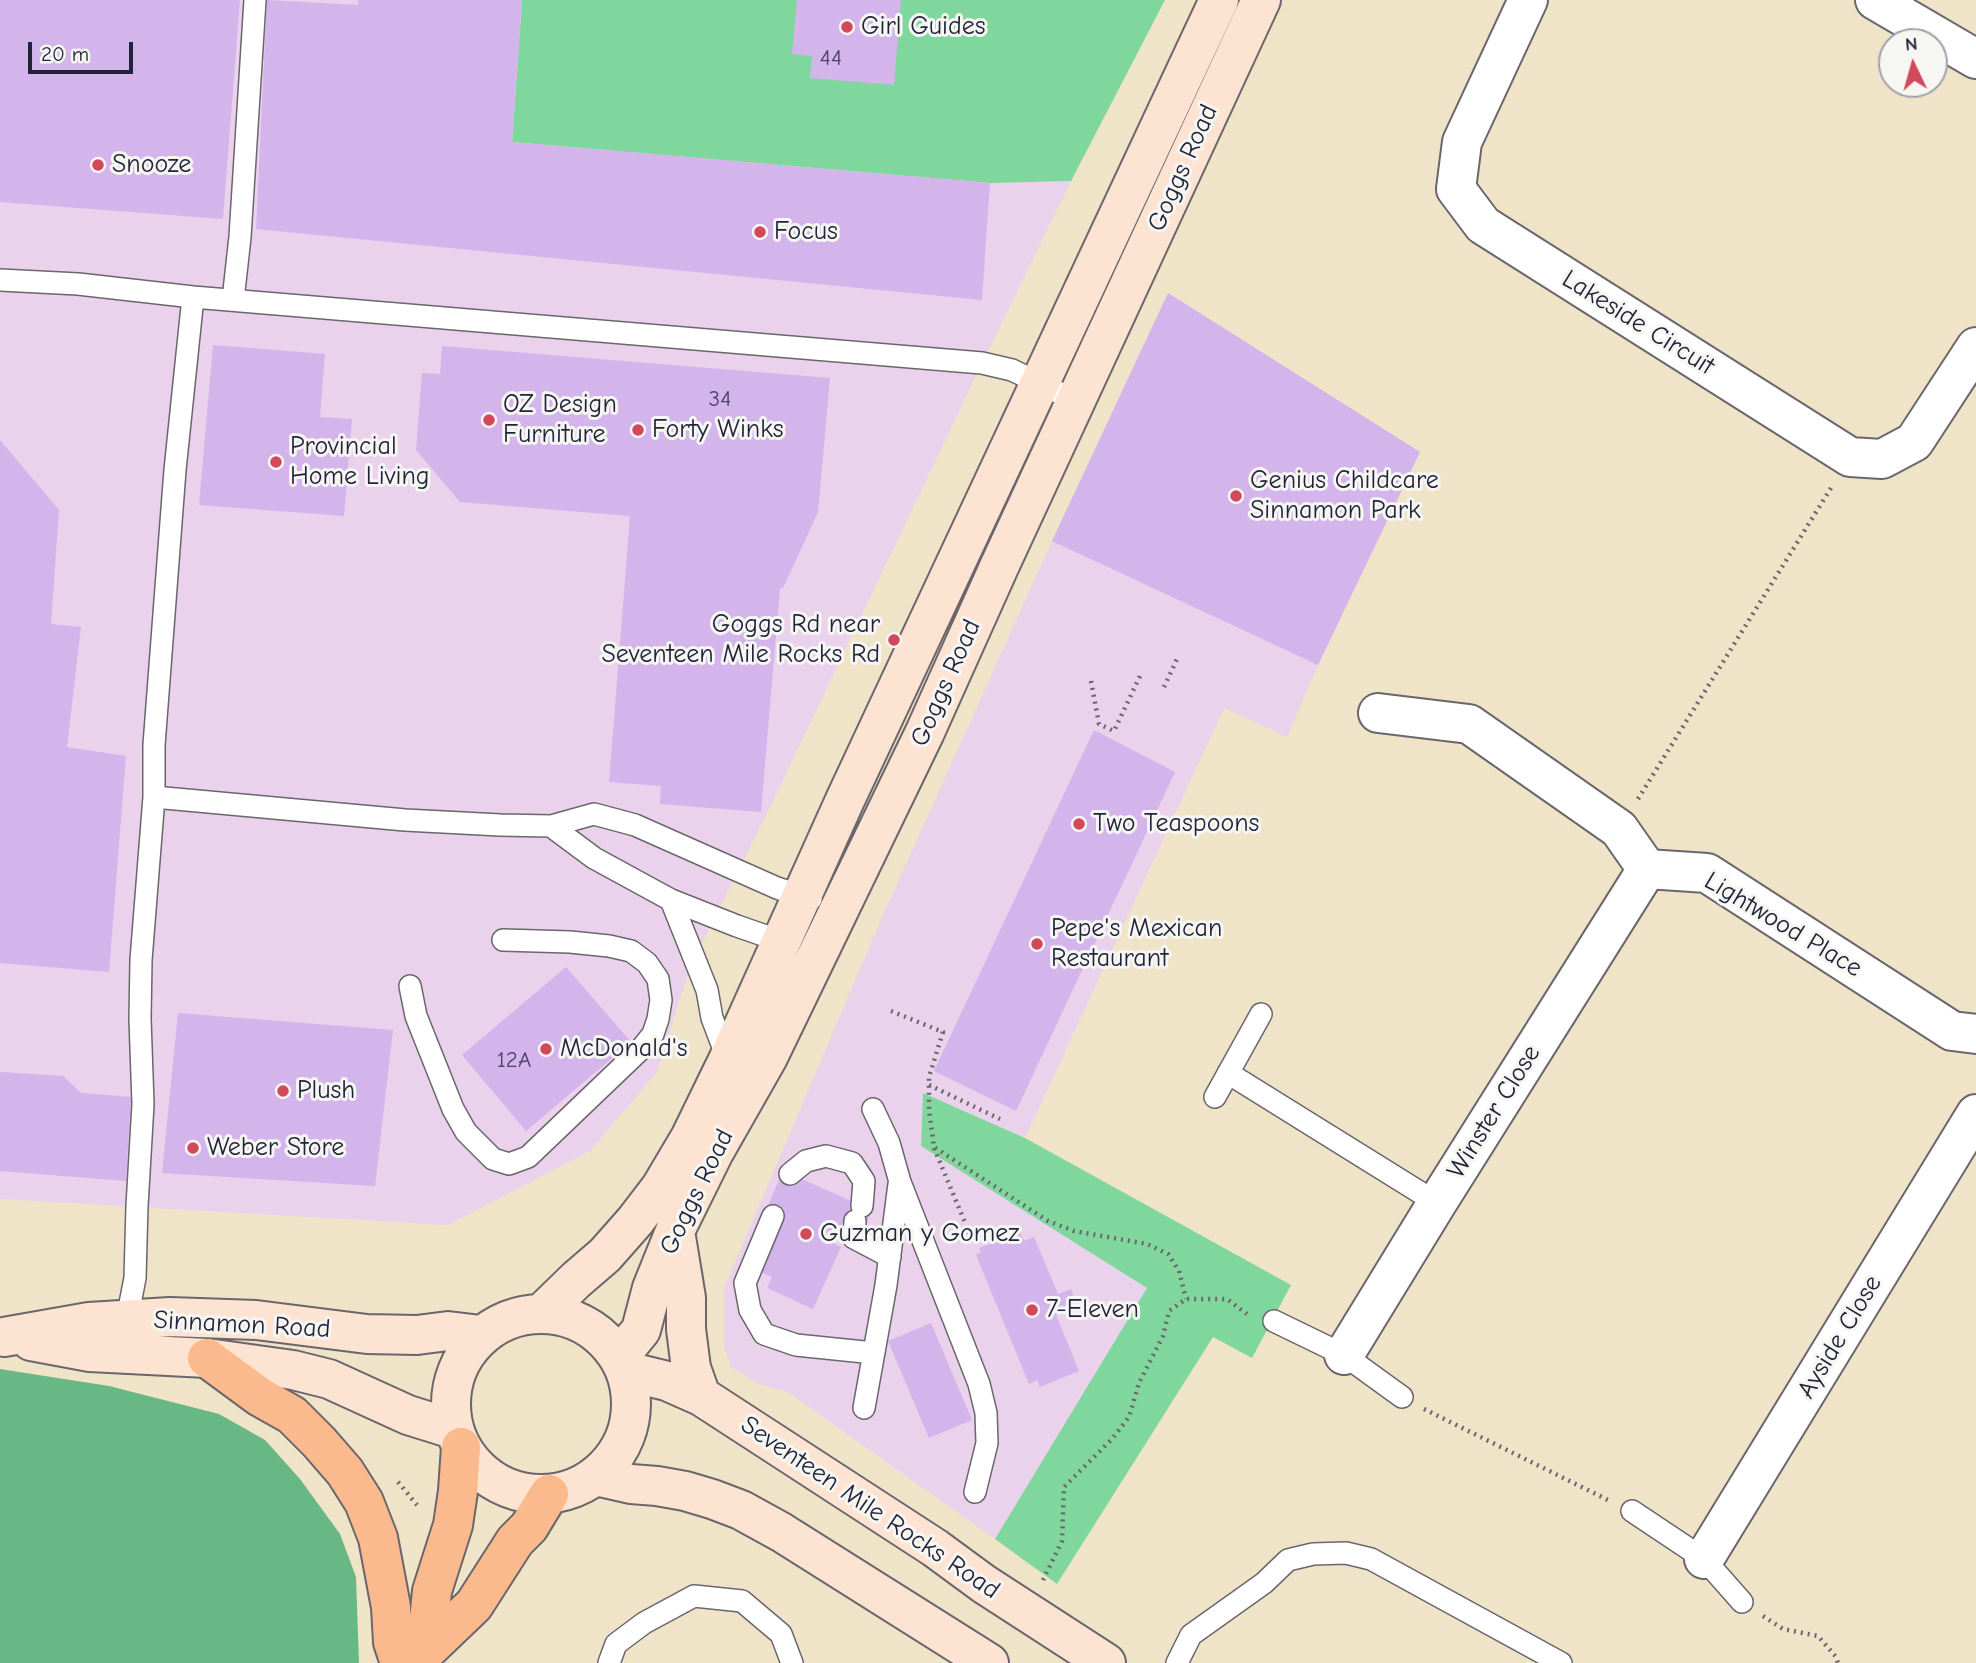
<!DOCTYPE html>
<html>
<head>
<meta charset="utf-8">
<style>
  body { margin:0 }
  #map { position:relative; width:1976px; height:1663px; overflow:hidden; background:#efe3c8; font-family:"Comic Neue",sans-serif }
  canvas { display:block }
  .north { position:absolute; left:1878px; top:28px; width:70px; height:70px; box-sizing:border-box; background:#f6f6f2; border:2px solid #a1a1a9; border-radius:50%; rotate:355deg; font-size:19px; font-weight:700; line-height:28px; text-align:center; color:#22223b }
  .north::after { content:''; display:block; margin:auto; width:24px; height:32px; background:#d1495b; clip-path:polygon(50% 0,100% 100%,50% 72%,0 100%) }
  .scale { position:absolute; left:28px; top:42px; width:105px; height:32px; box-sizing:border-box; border:4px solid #22223b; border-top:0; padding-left:9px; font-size:21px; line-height:24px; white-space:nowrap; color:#22223b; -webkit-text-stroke:5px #f6f6f2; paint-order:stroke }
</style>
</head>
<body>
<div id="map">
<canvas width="1976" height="1663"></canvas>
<div class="north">N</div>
<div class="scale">20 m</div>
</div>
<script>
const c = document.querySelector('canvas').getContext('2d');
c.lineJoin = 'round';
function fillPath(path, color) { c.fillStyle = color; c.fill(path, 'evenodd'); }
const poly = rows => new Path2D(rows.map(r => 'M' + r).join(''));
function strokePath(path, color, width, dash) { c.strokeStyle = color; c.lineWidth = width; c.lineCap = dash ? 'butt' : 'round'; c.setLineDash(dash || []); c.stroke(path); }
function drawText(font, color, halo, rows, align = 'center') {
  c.font = font + ' "Comic Neue",sans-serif'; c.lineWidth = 6; c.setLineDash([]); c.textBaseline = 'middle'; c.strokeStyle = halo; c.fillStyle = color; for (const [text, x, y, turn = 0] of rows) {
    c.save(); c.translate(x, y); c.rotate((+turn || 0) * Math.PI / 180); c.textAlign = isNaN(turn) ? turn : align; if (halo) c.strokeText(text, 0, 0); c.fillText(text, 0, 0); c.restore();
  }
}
const built = poly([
  [0,0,522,0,512,141,990,183,1071,181,982,363,770,807,695,957,686,980,657,1072,590,1151,448,1225,0,1199],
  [1168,293,1420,452,1318,665,1287,737,1224,708,1025,1138,923,1093,921,1146,1148,1288,995,1539,788,1392,758,1384,731,1367,724,1346,724,1288,880,922,1052,541]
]);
const green = poly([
  [522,0,1165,0,1071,181,990,183,512,142],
  [923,1093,1025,1138,1291,1285,1252,1358,1213,1337,1057,1584,995,1539,1147,1288,921,1146]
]);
const forest = poly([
  [0,1369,109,1386,219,1414,265,1440,300,1479,340,1534,356,1577,359,1663,0,1663]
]);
const building = poly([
  [0,0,240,0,223,219,0,202],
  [267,0,358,5,358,0,522,0,512,142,990,183,982,300,256,229],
  [797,0,901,0,894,85,810,78,812,56,792,54],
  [1168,293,1420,452,1318,665,1052,541],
  [213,345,325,354,320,417,352,419,344,516,199,505],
  [442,346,830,378,818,512,783,588,780,588,761,812,660,804,661,786,609,782,630,516,460,502,416,450,422,373,440,374],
  [0,440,59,510,51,624,81,627,67,747,126,756,109,972,0,963],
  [1094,730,1175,772,1016,1111,934,1071],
  [566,967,631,1042,526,1131,462,1055],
  [178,1013,393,1030,375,1186,162,1173],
  [0,1072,63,1076,81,1093,131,1097,126,1181,0,1171],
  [783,1171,872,1210,865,1227,845,1218,833,1243,841,1247,813,1309,767,1288,772,1277,757,1270,765,1212],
  [1020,1232,1024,1241,1034,1237,1058,1294,1071,1289,1077,1305,1056,1315,1079,1371,1040,1387,1037,1380,1029,1384,976,1255,981,1252,979,1248],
  [931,1323,972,1420,929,1438,888,1341]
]);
const path = poly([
  [1091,681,1099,724,1114,731,1140,676],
  [1164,687,1178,657],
  [1638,799,1831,488],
  [891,1011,943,1032,929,1077,929,1110,934,1147,1048,1221,1074,1231,1147,1244,1168,1254,1179,1271,1186,1299],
  [929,1085,1000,1119],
  [934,1148,969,1232,951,1239],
  [1424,1409,1608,1500],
  [398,1482,417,1505],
  [1043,1580,1062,1541,1064,1487,1112,1439,1129,1417,1139,1383,1163,1336,1169,1311,1186,1299,1227,1299,1247,1314],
  [1763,1616,1783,1629,1818,1636,1836,1657,1838,1663]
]);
const lane = poly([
  [0,280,78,284,193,297,982,363,1012,370,1076,401],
  [233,300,240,237,255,0],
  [154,797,405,820,500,825,551,826,594,814,635,825,777,888,811,899],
  [551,826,594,858,671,900,737,926,789,944],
  [671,900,707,990,712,1018,728,1060],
  [410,986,416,1016,453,1109,466,1132,493,1159,509,1164,528,1157,641,1049,653,1034,658,1019,661,1000,658,979,647,963,631,951,609,946,570,942,503,940],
  [1228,1073,1437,1203],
  [1215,1097,1261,1014],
  [873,1109,889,1143,900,1182,979,1384,986,1413,987,1443,975,1492],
  [790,1174,806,1161,826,1156,852,1163,864,1181,862,1206],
  [773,1216,745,1283,750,1310,764,1334,796,1345,874,1353],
  [855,1221,854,1238,890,1257],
  [127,1319,135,1278,137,1206,143,1104,140,1019,141,960,154,797,154,745,175,470,193,297],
  [1274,1321,1344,1355,1402,1397],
  [864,1408,886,1285,899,1184],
  [1632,1511,1704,1559,1742,1602],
  [609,1663,616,1644,644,1623,694,1596,742,1601,781,1634,792,1663],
  [1177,1663,1191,1635,1264,1583,1288,1560,1313,1554,1346,1553,1371,1559,1561,1663]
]);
const street = poly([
  [1528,0,1462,142,1456,189,1483,225,1850,457,1882,459,1914,442,1976,347],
  [1875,0,1976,59],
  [1378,713,1469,724,1619,829,1647,869,1707,873,1952,1031,1976,1034],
  [1344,1355,1437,1203,1647,869],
  [1704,1559,1976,1114]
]);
const secondary = poly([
  [675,1231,686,1298,686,1329,691,1368,701,1396],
  [542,1313,576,1280,605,1255,635,1221,661,1187,690,1138,728,1060,845,800,1219,0],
  '451 1404a90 90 0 1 1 180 0a90 90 0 1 1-180 0Z',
  [4,1337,89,1322,170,1317,256,1320,367,1334,417,1335,448,1331,481,1335],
  [31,1341,90,1352,207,1358,293,1370,329,1379,408,1415,453,1429],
  [619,1357,641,1330,652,1288,675,1231,714,1152,768,1057,925,732,999,567,1261,0],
  [626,1371,667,1381,701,1396,935,1548,984,1584,1106,1663],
  [596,1476,631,1484,657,1486,685,1491,712,1499,741,1510,781,1532,989,1663]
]);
const highway = poly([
  [207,1358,260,1397,292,1415,319,1442,345,1472,364,1502,378,1538,391,1607,393,1642,400,1663],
  [426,1651,432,1591,453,1525,458,1491,461,1447],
  [419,1663,426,1651,474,1605,515,1541,529,1527,549,1494]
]);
const markers = [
  [847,27,7,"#d1495b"],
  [98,165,7,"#d1495b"],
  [760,232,7,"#d1495b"],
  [489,420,7,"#d1495b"],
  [638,430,7,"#d1495b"],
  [276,462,7,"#d1495b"],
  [1236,496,7,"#d1495b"],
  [894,640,7,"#d1495b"],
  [1079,824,7,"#d1495b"],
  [1037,944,7,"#d1495b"],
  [546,1049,7,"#d1495b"],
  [283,1091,7,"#d1495b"],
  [193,1148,7,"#d1495b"],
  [806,1234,7,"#d1495b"],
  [1032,1310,7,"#d1495b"]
];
const numberNames = [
  ["44",831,58],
  ["34",720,399],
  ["12A",514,1060]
];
const poiNames = [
  ["Girl Guides",861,27],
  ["Snooze",112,165],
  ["Focus",774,232],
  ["OZ Design",503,405],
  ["Furniture",503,435],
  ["Forty Winks",652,430],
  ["Provincial",290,447],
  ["Home Living",290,477],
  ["Genius Childcare",1250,481],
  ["Sinnamon Park",1250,511],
  ["Goggs Rd near",880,625,"right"],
  ["Seventeen Mile Rocks Rd",880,655,"right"],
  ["Two Teaspoons",1093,824],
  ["Pepe's Mexican",1051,929],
  ["Restaurant",1051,959],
  ["McDonald's",560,1049],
  ["Plush",297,1091],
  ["Weber Store",207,1148],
  ["Guzman y Gomez",820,1234],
  ["7-Eleven",1046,1310]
];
const streetNames = [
  ["Goggs Road",1183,168,-66],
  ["Lakeside Circuit",1638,323,32],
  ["Goggs Road",946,683,-66],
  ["Lightwood Place",1783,925,31],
  ["Winster Close",1494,1112,-58],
  ["Goggs Road",697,1192,-64],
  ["Sinnamon Road",242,1325,3],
  ["Ayside Close",1840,1337,-59],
  ["Seventeen Mile Rocks Road",870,1508,34]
];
fillPath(built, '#ead1ec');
fillPath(green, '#7fd79d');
fillPath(forest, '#67b884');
fillPath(building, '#d3b4eb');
strokePath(lane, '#6a666c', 24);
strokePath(street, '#6a666c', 42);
strokePath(secondary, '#6a666c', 42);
strokePath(highway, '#6a666c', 42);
strokePath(path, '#6a666c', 4.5, [2, 5]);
strokePath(lane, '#fff', 21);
strokePath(street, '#fff', 38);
strokePath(secondary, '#fde3d1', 38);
strokePath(highway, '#fbba8d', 38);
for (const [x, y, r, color] of markers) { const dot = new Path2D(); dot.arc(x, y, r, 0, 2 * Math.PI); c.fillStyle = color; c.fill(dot); strokePath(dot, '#f6f6f2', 2.5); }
drawText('23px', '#4e4667', null, numberNames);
drawText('26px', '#22223b', '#f6f6f2', poiNames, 'left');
drawText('26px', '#22223b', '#f6f6f2', streetNames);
</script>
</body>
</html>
